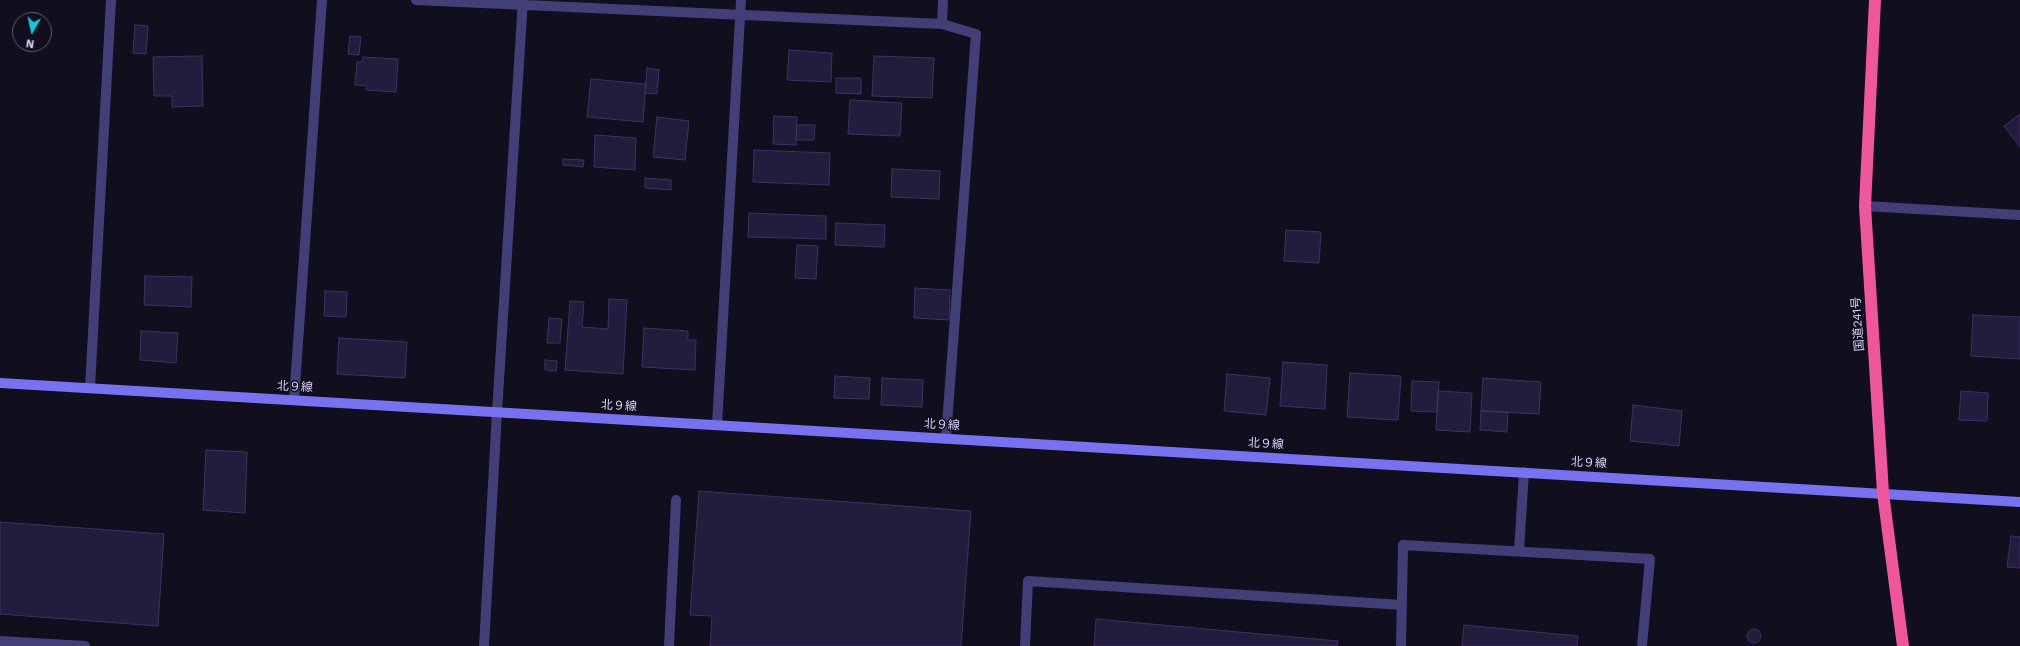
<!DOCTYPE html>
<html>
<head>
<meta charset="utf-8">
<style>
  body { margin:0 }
  #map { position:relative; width:2020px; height:646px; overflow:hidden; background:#110e1e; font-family:"Work Sans",sans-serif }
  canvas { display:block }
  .north { position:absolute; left:12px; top:12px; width:40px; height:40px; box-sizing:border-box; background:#110e1e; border:1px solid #605c76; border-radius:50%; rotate:189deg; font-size:11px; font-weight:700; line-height:16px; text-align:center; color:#d6d0fa }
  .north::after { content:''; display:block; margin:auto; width:14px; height:18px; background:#17c5df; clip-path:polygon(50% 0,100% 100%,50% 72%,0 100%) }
</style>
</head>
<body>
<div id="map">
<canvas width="2020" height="646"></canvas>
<div class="north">N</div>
</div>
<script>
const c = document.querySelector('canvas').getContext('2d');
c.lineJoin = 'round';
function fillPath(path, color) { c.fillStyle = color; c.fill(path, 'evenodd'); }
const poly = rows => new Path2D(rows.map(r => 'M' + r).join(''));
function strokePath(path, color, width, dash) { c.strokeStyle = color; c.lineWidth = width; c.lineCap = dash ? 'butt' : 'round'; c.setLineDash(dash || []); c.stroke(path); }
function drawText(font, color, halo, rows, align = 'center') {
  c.font = font + ' "Work Sans","Noto Sans JP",sans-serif'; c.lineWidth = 3; c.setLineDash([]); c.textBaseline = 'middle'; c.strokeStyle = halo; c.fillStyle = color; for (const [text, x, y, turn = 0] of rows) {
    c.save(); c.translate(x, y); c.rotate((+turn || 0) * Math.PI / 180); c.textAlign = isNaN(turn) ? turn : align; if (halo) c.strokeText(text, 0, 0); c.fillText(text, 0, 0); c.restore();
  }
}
const building = poly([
  [135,25,148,26,146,54,133,53,135,25],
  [350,36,361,37,359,55,348,54,350,36],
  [789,50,832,53,831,82,787,80,789,50],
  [202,56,203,106,172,107,172,96,154,96,153,57,202,56],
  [874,56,934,58,932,98,872,96,874,56],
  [363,57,398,59,396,92,366,90,367,86,355,85,357,62,362,62,363,57],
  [647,68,659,70,657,94,645,93,647,68],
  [836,78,861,78,861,94,836,93,836,78],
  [591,79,646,84,643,122,587,117,591,79],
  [850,100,902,103,900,136,848,134,850,100],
  [2020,114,2020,147,2004,126,2020,114],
  [774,116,797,117,796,145,773,144,774,116],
  [657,117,689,121,685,160,653,157,657,117],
  [797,125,815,125,814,140,796,140,797,125],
  [595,135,636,138,635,170,594,167,595,135],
  [754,150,830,153,829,185,753,182,754,150],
  [563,159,584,160,583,167,563,165,563,159],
  [892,169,940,171,939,199,891,197,892,169],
  [645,178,671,180,671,190,645,188,645,178],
  [749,213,826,216,826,239,748,237,749,213],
  [836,223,885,225,884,247,835,245,836,223],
  [1286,230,1321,232,1319,263,1284,261,1286,230],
  [797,245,818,246,816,279,795,278,797,245],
  [145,276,192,277,191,307,144,305,145,276],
  [915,288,950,290,949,320,914,318,915,288],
  [325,291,347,292,346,317,324,316,325,291],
  [609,299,627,300,623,374,565,370,570,301,584,302,582,327,608,329,609,299],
  [1973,315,2020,317,2020,359,1971,356,1973,315],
  [549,318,562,319,560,343,547,343,549,318],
  [644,328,688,331,688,340,696,340,695,370,642,367,644,328],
  [141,331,178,333,176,363,140,360,141,331],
  [339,338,407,342,405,378,337,374,339,338],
  [545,360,557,361,556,371,545,370,545,360],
  [1283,362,1327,365,1325,409,1280,406,1283,362],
  [1350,373,1401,376,1398,420,1347,417,1350,373],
  [1227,374,1270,378,1266,415,1224,411,1227,374],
  [835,376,870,378,869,399,834,398,835,376],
  [882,378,923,380,922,407,881,405,882,378],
  [1483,378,1541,382,1539,414,1481,411,1483,378],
  [1412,381,1439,382,1437,412,1411,411,1412,381],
  [1438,391,1472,393,1470,432,1436,430,1438,391],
  [1961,391,1988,393,1987,421,1959,420,1961,391],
  [1633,405,1682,411,1679,446,1630,441,1633,405],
  [1481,411,1508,412,1507,432,1480,430,1481,411],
  [206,450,247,452,245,513,203,510,206,450],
  [699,491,971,511,961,646,710,646,712,616,690,615,699,491],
  [0,522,164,534,158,626,0,614,0,522],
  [2011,536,2020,537,2020,568,2007,567,2011,536],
  [1096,619,1338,641,1337,646,1094,646,1096,619],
  [1464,625,1578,636,1577,646,1462,646,1464,625],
  '1747 636a7 7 0 1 1 14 0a7 7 0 1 1-14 0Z'
]);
const lane = poly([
  [1519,551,1524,472],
  [669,646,676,500],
  [1025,646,1028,581,1402,605],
  [1401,646,1403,545,1650,559,1642,646]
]);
const street = poly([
  [416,0,942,24,976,34,946,438],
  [942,24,943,0],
  [1865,206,2020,215],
  [90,388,111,0],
  [294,400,322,0],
  [717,425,741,0],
  [0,641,85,646],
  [484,646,497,412,523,0]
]);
const secondary = poly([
  [0,383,2020,502]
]);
const highway = poly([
  [1875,0,1865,206,1883,493,1903,646]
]);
const streetNames = [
  ["国道241号",1858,324,-94],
  ["北９線",295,387,3],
  ["北９線",619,406,3],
  ["北９線",942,425,3],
  ["北９線",1266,444,3],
  ["北９線",1589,463,3]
];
fillPath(building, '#241c3d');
strokePath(building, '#3d3166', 1);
strokePath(lane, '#423e78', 10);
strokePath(street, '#423e78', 10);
strokePath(secondary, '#7871f0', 10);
strokePath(highway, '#ee579b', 12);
drawText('12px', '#d6d0fa', '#110e1e', streetNames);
</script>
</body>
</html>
